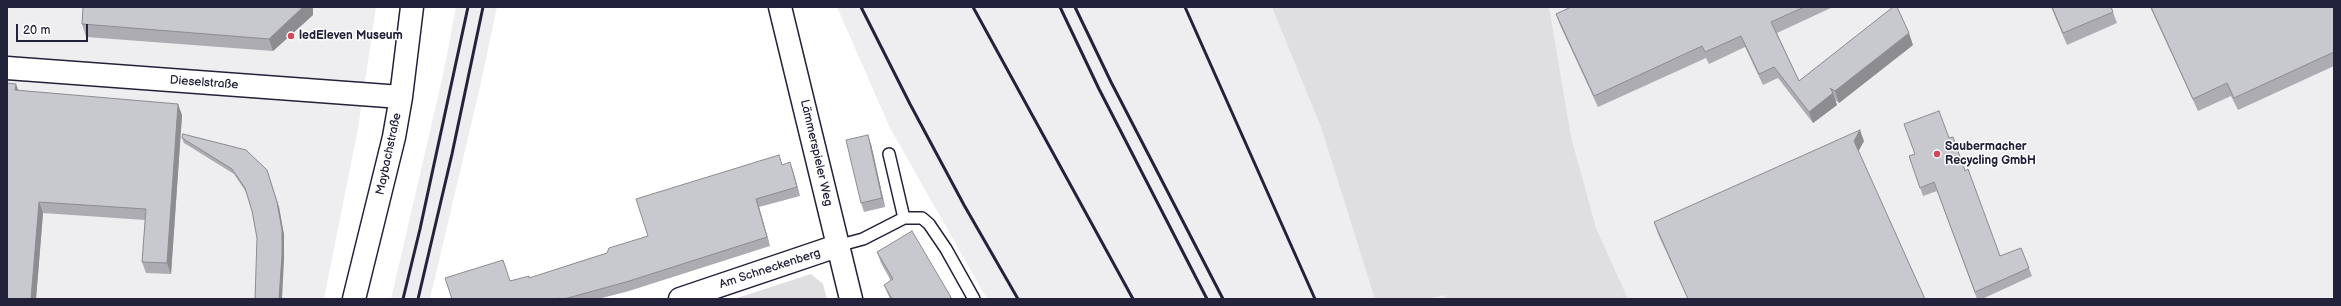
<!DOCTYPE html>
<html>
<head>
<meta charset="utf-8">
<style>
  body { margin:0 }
  #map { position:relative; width:2341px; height:306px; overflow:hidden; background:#fff; font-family:"Balsamiq Sans",sans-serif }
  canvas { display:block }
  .frame { position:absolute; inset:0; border:8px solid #22223b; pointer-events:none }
  .scale { position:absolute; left:16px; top:24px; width:72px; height:18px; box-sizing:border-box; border:2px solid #22223b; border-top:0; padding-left:5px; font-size:12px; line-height:14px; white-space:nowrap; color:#22223b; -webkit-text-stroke:3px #fff; paint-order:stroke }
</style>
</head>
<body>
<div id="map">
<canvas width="2341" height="306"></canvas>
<div class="frame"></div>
<div class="scale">20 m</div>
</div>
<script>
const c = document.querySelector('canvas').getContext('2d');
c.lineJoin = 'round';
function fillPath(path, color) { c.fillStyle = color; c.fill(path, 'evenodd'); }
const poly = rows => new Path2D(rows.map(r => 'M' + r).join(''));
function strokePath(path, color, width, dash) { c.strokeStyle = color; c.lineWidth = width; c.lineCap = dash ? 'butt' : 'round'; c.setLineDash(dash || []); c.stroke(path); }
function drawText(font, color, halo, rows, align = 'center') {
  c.font = font + ' "Balsamiq Sans",sans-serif'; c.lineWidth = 3; c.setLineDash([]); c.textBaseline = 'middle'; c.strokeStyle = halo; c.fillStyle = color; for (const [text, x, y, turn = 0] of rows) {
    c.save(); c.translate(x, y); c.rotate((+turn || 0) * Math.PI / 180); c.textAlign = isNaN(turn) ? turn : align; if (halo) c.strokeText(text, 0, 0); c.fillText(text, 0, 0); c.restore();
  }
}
const built = poly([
  [7,7,376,7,358,129,324,299,7,299],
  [456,7,497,7,480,87,430,299,391,299,443,75],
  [837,7,2334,7,2334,299,987,299,890,128]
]);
const green = poly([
  [1272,7,1549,7,1571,137,1596,228,1628,299,1446,299,1444,295,1428,299,1375,299,1321,127],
  [811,274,823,284,827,299,734,299]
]);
const lane = poly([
  [889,154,904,218],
  [837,246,863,239,904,218,922,218,929,224,946,249,974,299]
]);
const street = poly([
  [780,7,851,299],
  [7,68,401,97],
  [354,299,394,137,401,97,412,7],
  [680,299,837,246]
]);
const rail = poly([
  [861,7,910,104,964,205,1018,299],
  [973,7,1133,299],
  [1060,7,1099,89,1207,299],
  [1075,7,1111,82,1223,299],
  [1185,7,1315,299],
  [403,299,420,229,468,7],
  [418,299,452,154,483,7]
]);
const wall = poly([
  [32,7,49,7,49,8],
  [83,7,313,7,313,15,273,51,86,37,82,24],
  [1571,7,1833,7,1777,33,1799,81,1913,45,1839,103,1835,100,1837,105,1813,123,1778,78,1763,85,1745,47,1709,64,1706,58,1598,107,1560,25,1556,14],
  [2051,7,2111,7,2117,23,2067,45],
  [2150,7,2334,7,2334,66,2238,110,2231,96,2198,111],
  [18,90,182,115,171,274,146,273,142,262,145,220,43,213,36,299,7,299],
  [182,138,246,150,279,207,284,235,284,260,257,238,252,211,246,192,234,174,184,143],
  [1949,138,1965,170,2000,256,2021,248,2032,276,1982,299,1977,299,1937,191,1923,196,1909,156,1915,154],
  [1864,141,1858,151,1925,299,1688,299,1658,234,1654,222],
  [871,144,885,207,864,212,861,203],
  [782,165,793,171,800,196,759,207,770,246,629,291,598,299,452,299,503,260,510,281,530,278,607,253,648,236],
  [877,252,952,299,890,299,884,285,891,281,881,263]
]);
const shadedWall = poly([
  [303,7,313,7,313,15,273,51,269,39],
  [1909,33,1913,45,1839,103,1835,91],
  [16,84,20,95,15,90],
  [1833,93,1837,105,1813,123,1809,112],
  [178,104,182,115,171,274,167,263],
  [1860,130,1864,141,1858,152,1854,141],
  [868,135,871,144,885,207,882,198],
  [790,162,793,171,800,196,797,187],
  [267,170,279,207,284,235,284,260,282,299,279,299],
  [756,199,759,207,770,246,767,237],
  [39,202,43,213,36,299,31,299]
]);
const building = poly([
  [83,7,303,7,269,39,82,24,83,7],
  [1571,7,1804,7,1771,22,1799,81,1893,7,1897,7,1909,33,1835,91,1830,88,1833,93,1809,112,1774,67,1759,74,1741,36,1705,52,1702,46,1594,96,1556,14,1571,7],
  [2052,7,2111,7,2113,12,2063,33,2052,7],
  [2151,7,2334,7,2334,52,2234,98,2227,83,2193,99,2151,7],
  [7,83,16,84,15,90,178,104,167,263,142,262,146,209,39,202,31,299,7,299,7,83],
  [1939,111,1949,138,1953,137,1965,171,1968,169,2000,256,2021,248,2029,268,1975,292,1934,182,1920,188,1909,156,1915,154,1904,124,1939,111],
  [1860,130,1854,141,1925,299,1688,299,1654,222,1860,130],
  [183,134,246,150,267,170,277,202,282,230,282,255,279,299,255,299,257,238,252,211,245,188,232,169,182,138,183,134],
  [868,135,882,198,861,203,846,140,868,135],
  [779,155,782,165,790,162,797,187,756,199,767,237,626,282,564,299,560,299,560,298,557,299,452,299,445,278,503,260,510,281,529,276,529,278,607,253,609,248,648,236,636,199,779,155],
  [912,231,952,299,892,299,884,285,893,279,877,252,912,231]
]);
const markers = [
  [291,36,4,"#d1495b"],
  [1937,154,4,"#d1495b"]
];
const poiNames = [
  ["ledEleven Museum",299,36],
  ["Saubermacher",1945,147],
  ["Recycling GmbH",1945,161]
];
const streetNames = [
  ["Dieselstraße",204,83,4],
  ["Lämmerspieler Weg",816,153,77],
  ["Maybachstraße",389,154,-78],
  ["Am Schneckenberg",770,269,-18]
];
fillPath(built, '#eeeef1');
fillPath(green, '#dfdfe2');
strokePath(lane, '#22223b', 14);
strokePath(street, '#22223b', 25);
strokePath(lane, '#fff', 11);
strokePath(street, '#fff', 22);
strokePath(rail, '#22223b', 3);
fillPath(wall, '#acacb2');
fillPath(shadedWall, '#8c8c91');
fillPath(building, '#c8c8cf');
strokePath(building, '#8c8c91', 1);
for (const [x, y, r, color] of markers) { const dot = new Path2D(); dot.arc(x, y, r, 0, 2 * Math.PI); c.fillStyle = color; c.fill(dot); strokePath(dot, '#fff', 1.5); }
drawText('bold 12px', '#22223b', '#fff', poiNames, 'left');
drawText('12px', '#22223b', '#fff', streetNames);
</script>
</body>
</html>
